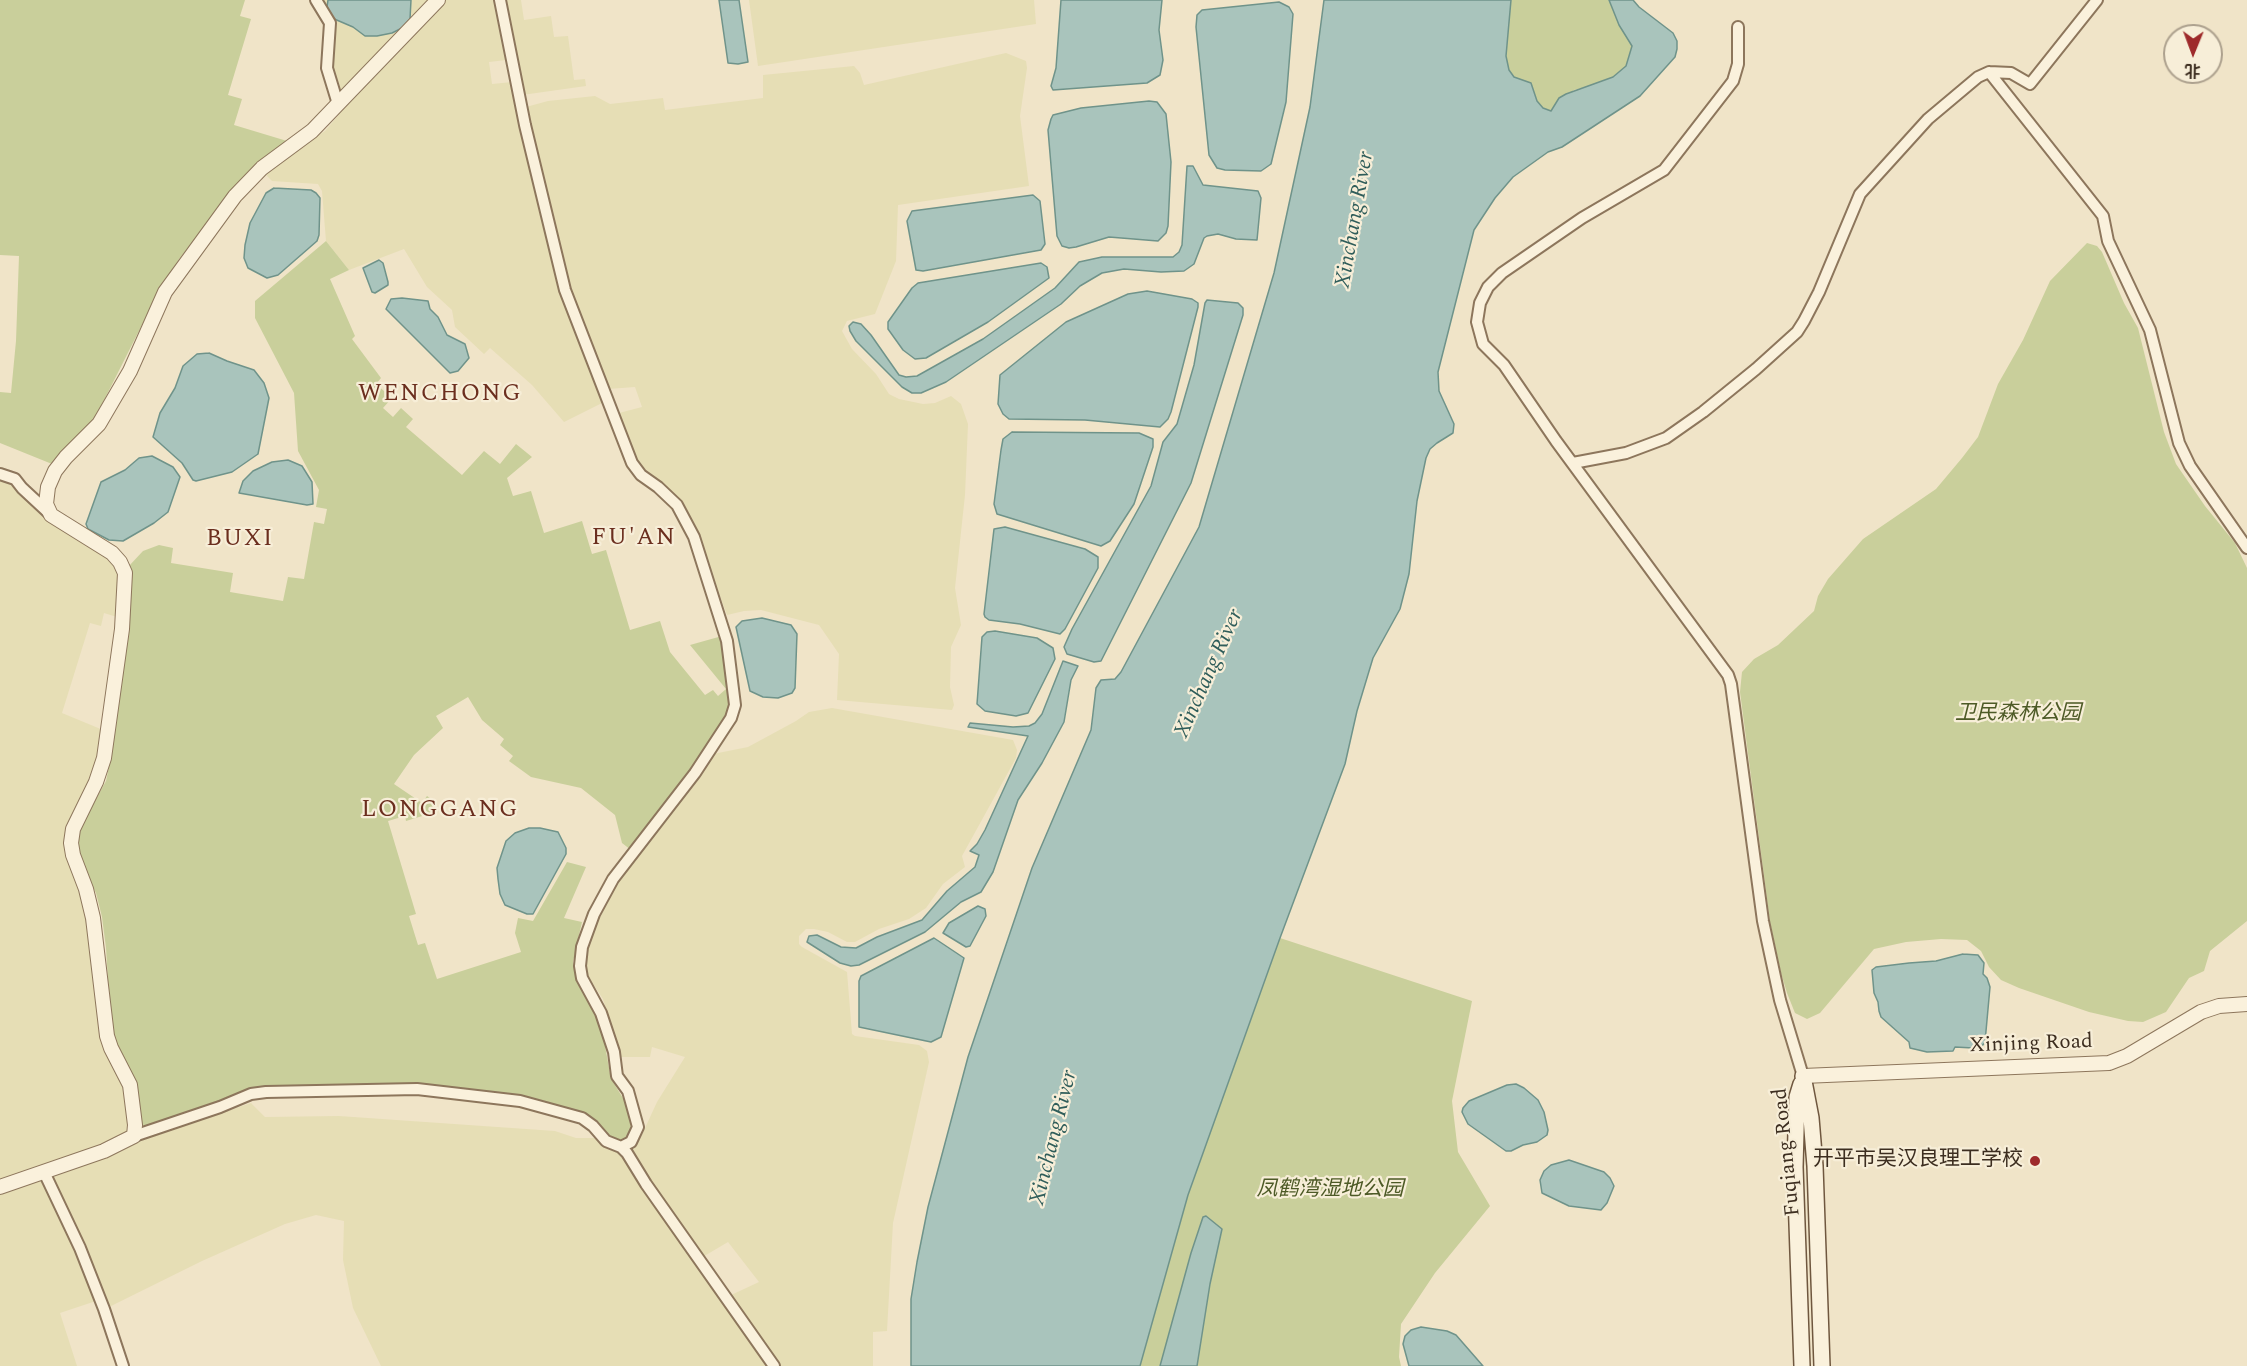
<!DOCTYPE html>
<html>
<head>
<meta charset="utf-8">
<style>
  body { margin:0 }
  #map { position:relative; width:2247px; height:1366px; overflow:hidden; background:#f0e4c8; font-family:Spectral,"Noto Sans SC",serif }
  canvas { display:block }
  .north { position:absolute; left:2163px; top:24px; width:60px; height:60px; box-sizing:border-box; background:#f7eed8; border:2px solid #ada18e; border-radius:50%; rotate:181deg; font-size:16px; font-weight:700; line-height:24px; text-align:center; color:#3d2e20 }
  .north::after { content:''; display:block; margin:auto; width:21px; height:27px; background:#9e2a2b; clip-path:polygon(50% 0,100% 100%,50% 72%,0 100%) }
</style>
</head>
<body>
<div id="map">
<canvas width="2247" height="1366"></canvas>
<div class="north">北</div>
</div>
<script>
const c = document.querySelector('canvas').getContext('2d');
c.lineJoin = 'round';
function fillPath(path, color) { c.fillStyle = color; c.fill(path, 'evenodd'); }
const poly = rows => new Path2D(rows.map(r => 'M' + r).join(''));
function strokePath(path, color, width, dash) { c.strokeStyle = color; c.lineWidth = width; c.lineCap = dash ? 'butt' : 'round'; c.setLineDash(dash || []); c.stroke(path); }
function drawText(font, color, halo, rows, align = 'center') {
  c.font = font + ' Spectral,"Noto Sans SC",serif'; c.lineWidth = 4.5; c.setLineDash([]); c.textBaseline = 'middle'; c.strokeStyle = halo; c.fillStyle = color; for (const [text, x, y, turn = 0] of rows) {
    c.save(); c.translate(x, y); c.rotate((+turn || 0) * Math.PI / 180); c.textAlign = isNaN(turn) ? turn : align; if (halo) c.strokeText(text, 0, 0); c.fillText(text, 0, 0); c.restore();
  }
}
const farmland = poly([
  [318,0,433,0,340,97,331,70,333,28],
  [446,0,496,0,495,9,506,60,489,62,492,84,512,82,560,287,604,402,564,422,532,385,490,348,484,354,455,327,452,310,427,287,404,249,349,270,326,241,322,191,318,184,272,181,264,173,278,161,325,131,354,97],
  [504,0,521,0,524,20,551,16,554,37,568,36,574,80,585,79,586,86,522,95],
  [749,0,1034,0,1036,24,758,66],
  [1006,53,1026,61,1027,68,1020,116,1029,186,898,205,896,261,875,314,847,321,842,331,852,349,876,374,889,394,899,399,923,404,935,403,951,396,961,404,968,424,965,495,955,588,961,625,951,647,950,687,954,705,952,710,837,700,839,654,819,625,761,610,744,611,727,615,694,527,633,459,619,413,642,407,635,387,608,389,566,282,526,107,548,101,595,96,610,104,663,98,665,110,763,98,763,75,854,66,860,73,864,85],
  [0,477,12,483,54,521,103,553,113,563,121,579,120,618,104,613,101,626,90,623,62,713,103,730,91,778,68,824,82,898,124,1087,127,1105,128,1131,111,1143,0,1184],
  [832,708,1013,740,1017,750,1016,758,962,856,965,867,943,884,926,908,909,919,879,929,855,942,847,942,828,932,814,929,806,929,799,936,799,944,802,947,847,972,852,1034,855,1036,919,1045,927,1051,929,1062,893,1223,887,1331,873,1332,873,1366,778,1366,729,1296,759,1282,728,1242,701,1258,631,1153,631,1149,640,1139,657,1102,685,1057,652,1047,650,1057,620,1057,603,999,587,975,585,963,586,943,608,891,713,754,748,747,796,721,809,712],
  [251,1103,265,1117,339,1116,555,1131,576,1138,596,1138,614,1149,623,1151,770,1366,381,1366,353,1308,343,1260,344,1221,316,1215,285,1224,202,1261,109,1307,105,1298,60,1313,77,1366,0,1366,0,1195,122,1151,143,1139]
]);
const green = poly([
  [0,0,245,0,240,16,251,19,228,95,242,99,234,125,287,141,249,172,179,259,146,317,91,426,52,464,0,443,0,392,11,393,16,341,19,256,0,255],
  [1511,0,1609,0,1632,46,1626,66,1613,77,1590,86,1574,90,1551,111,1543,108,1537,101,1531,83,1514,77,1509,70,1506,56],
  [326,241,349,270,330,279,355,336,352,339,381,378,376,384,392,398,383,408,393,417,401,408,413,419,406,427,462,475,484,451,500,464,516,444,532,457,507,478,513,496,531,491,544,533,582,521,592,554,606,550,630,630,660,621,670,652,705,695,713,690,718,696,726,689,690,645,722,636,731,709,692,773,631,850,622,843,615,815,581,788,531,777,509,761,513,756,500,745,504,739,482,720,468,697,436,716,443,728,414,755,394,784,422,803,427,796,437,803,432,813,406,821,405,816,388,821,416,914,409,916,418,945,425,943,437,979,521,952,515,933,518,918,533,921,567,862,586,867,564,918,582,922,573,962,577,979,600,1018,611,1079,628,1106,631,1128,630,1133,624,1139,615,1140,608,1138,589,1118,475,1091,252,1090,146,1128,140,1123,138,1092,115,1044,111,1028,106,948,102,917,96,893,78,858,77,834,106,781,111,757,128,567,143,551,159,545,173,548,171,563,233,573,230,592,283,601,288,577,304,579,314,522,324,524,327,509,316,507,319,490,298,451,294,393,255,318,255,301],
  [2087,243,2097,246,2102,252,2124,303,2138,328,2164,432,2176,464,2205,506,2235,543,2247,568,2247,921,2210,951,2204,971,2189,978,2166,1012,2143,1022,2128,1021,2089,1012,2019,988,2001,980,1989,967,1981,951,1967,940,1941,939,1906,942,1874,949,1820,1013,1807,1019,1795,1013,1787,993,1781,973,1770,922,1740,692,1742,672,1754,659,1778,645,1814,611,1818,596,1828,579,1863,539,1936,489,1962,458,1978,437,1998,384,2023,340,2050,281],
  [1280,938,1472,1001,1452,1101,1458,1152,1490,1206,1435,1273,1401,1324,1399,1357,1401,1366,1140,1366,1188,1195]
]);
const water = poly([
  [328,0,411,0,410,19,402,28,392,33,377,36,365,36,353,27,332,18,327,7,328,0],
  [719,0,739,0,748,62,738,64,728,63,719,0],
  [1061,0,1162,0,1159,30,1163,60,1160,75,1147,83,1053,90,1051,86,1056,68,1061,0],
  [1324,0,1511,0,1506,56,1509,70,1514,77,1531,83,1537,101,1543,108,1551,111,1559,98,1566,94,1613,77,1626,66,1632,46,1619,25,1609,0,1633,0,1639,7,1673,33,1677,41,1677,49,1675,57,1640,96,1562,147,1548,152,1513,177,1495,198,1474,230,1438,372,1439,391,1454,424,1453,433,1437,443,1430,449,1426,458,1417,501,1409,574,1400,609,1373,658,1357,711,1345,764,1280,938,1188,1195,1140,1366,911,1366,911,1299,917,1262,928,1207,968,1057,1032,868,1091,730,1096,688,1101,680,1115,679,1121,672,1199,527,1274,273,1310,107,1324,0],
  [1279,2,1289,7,1293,14,1286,102,1271,164,1261,171,1225,170,1217,168,1209,155,1196,27,1197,15,1202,10,1279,2],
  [1149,101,1157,102,1166,114,1171,162,1168,226,1166,233,1158,241,1109,237,1076,247,1069,248,1062,246,1057,236,1048,130,1051,119,1053,115,1081,108,1149,101],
  [1187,166,1193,166,1203,185,1258,191,1261,198,1257,240,1236,239,1218,234,1207,236,1204,238,1194,264,1184,271,1161,272,1124,269,1102,273,1080,286,1061,304,946,382,921,393,912,393,902,387,856,341,850,331,849,326,853,322,861,324,871,335,899,375,906,377,917,376,983,339,1055,288,1079,262,1102,257,1173,257,1179,252,1182,245,1187,166],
  [274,188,311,190,316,193,320,198,319,235,317,241,278,275,267,278,248,268,244,258,245,245,250,223,266,193,274,188],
  [1033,195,1040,201,1045,244,1041,250,923,271,916,270,907,221,912,211,1033,195],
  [379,260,383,263,388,282,388,285,375,293,372,292,363,268,379,260],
  [1041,263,1047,267,1049,278,988,322,926,358,915,359,903,350,888,329,888,322,912,288,918,283,1041,263],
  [1147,291,1192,299,1198,303,1198,307,1171,412,1168,419,1160,427,1085,420,1009,419,1003,414,998,404,1000,375,1066,322,1128,294,1147,291],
  [402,298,428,301,430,309,438,317,447,335,465,344,469,358,458,371,450,373,386,309,391,299,402,298],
  [1207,300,1238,303,1243,308,1243,315,1191,483,1101,661,1094,662,1067,654,1064,647,1072,629,1151,486,1163,442,1177,424,1194,365,1205,303,1207,300],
  [209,353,227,361,254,370,264,383,269,398,258,454,232,472,196,481,193,480,182,463,153,437,160,413,175,388,183,366,197,354,209,353],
  [1012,432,1139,433,1153,439,1153,447,1134,504,1110,541,1101,546,997,514,994,504,1001,450,1003,439,1012,432],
  [152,456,173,467,180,477,168,512,154,523,123,541,109,540,88,529,86,524,101,482,125,470,139,458,152,456],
  [288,460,302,466,312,482,313,504,307,505,239,493,243,481,253,471,272,462,288,460],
  [1005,527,1085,549,1098,557,1098,568,1065,629,1060,634,1020,624,989,620,985,617,984,614,994,529,1005,527],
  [762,618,791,625,797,634,795,688,792,693,778,698,763,697,750,691,736,627,742,621,762,618],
  [995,631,1037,638,1053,648,1055,659,1028,713,1016,716,985,711,977,704,982,637,987,632,995,631],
  [1063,661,1078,666,1071,680,1064,722,1042,763,1018,800,993,872,981,892,961,902,925,932,859,965,851,966,840,963,807,942,809,936,817,935,841,947,856,948,877,937,922,920,947,891,975,867,979,855,970,851,977,844,985,830,1028,736,968,727,970,723,1013,727,1029,726,1035,723,1042,714,1063,661],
  [529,828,540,828,558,832,566,848,566,854,533,914,527,914,505,905,500,894,498,879,497,868,506,841,515,833,529,828],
  [978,906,985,909,986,916,970,946,966,947,943,933,949,923,978,906],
  [934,938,964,958,941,1037,931,1042,859,1027,859,981,861,976,934,938],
  [1963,954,1978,955,1984,963,1983,974,1987,978,1990,987,1985,1042,1982,1046,1973,1048,1955,1047,1953,1051,1927,1052,1910,1048,1909,1042,1881,1017,1879,1011,1878,1002,1874,993,1872,970,1876,967,1909,963,1936,961,1963,954],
  [1516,1084,1524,1088,1538,1100,1544,1112,1548,1130,1547,1135,1537,1142,1523,1145,1511,1151,1506,1151,1468,1124,1462,1112,1463,1108,1469,1101,1507,1085,1516,1084],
  [1569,1160,1604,1172,1610,1178,1614,1186,1607,1203,1601,1210,1569,1206,1542,1193,1540,1180,1544,1171,1551,1165,1569,1160],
  [1206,1216,1222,1229,1210,1284,1197,1366,1160,1366,1191,1253,1203,1217,1206,1216],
  [1421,1327,1447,1331,1456,1335,1483,1366,1409,1366,1403,1344,1405,1336,1411,1330,1421,1327]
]);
const minor = poly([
  [316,0,330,23,327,68,338,104],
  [500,0,525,125,565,290,632,463,641,475,658,487,677,505,694,537,727,641,735,705,731,718,695,773,613,879,594,914,582,947,580,966,582,978,601,1013,614,1052,617,1076,628,1091,638,1127,631,1142,621,1147],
  [1738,27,1738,64,1733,81,1664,170,1582,218,1502,273,1488,287,1480,303,1477,322,1483,344,1504,365,1556,441,1728,675,1731,684,1763,921,1780,1000,1803,1076],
  [1989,72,2103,216,2108,241,2150,330,2179,443,2190,466,2247,548],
  [1573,463,1626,453,1666,438,1703,412,1756,369,1797,332,1804,321,1819,292,1860,194,1928,119,1978,77,1989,72,2011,73,2030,84,2097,0],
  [0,474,15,479,22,488,50,514],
  [134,1136,220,1107,251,1094,266,1092,417,1089,520,1101,582,1118,593,1126,606,1141,621,1147,627,1153,646,1184,774,1366],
  [44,1172,80,1248,104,1309,123,1366]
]);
const tertiary = poly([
  [1803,1076,2109,1063,2127,1056,2201,1012,2219,1006,2247,1004],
  [0,1187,104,1151,134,1136,135,1125,130,1085,111,1048,107,1036,93,918,86,889,73,855,71,843,73,829,96,782,104,758,122,629,125,573,120,562,112,553,51,515,46,504,48,487,55,471,66,457,99,424,130,371,165,292,235,196,262,168,312,131,438,0]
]);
const secondary = poly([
  [1803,1076,1811,1118,1815,1166,1822,1366],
  [1801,1084,1797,1097,1795,1167,1802,1366]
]);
const markers = [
  [2035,1161,6,"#9e2a2b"]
];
const parkNames = [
  ["卫民森林公园",2018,715],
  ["凤鹤湾湿地公园",1330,1191]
];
const streetNames = [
  ["Xinjing Road",2031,1045,-2],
  ["Fuqiang Road",1788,1152,-96]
];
const poiNames = [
  ["开平市吴汉良理工学校",2023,1161]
];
const waterNames = [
  ["Xinchang River",1356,220,-80],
  ["Xinchang River",1210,674,-66],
  ["Xinchang River",1055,1138,-76]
];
const quarterNames = [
  ["WENCHONG",440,395],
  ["FU'AN",634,539],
  ["BUXI",240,540],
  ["LONGGANG",440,811]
];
fillPath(farmland, '#e6deb5');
fillPath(green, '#c9cf9b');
fillPath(water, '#a9c4bc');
strokePath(water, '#6f938a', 1.5);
strokePath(minor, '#8d765c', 14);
strokePath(tertiary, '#8d765c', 16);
strokePath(secondary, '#6f573f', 18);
strokePath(minor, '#faf1dc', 10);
strokePath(tertiary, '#faf1dc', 14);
strokePath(secondary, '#faf1dc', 15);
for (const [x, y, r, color] of markers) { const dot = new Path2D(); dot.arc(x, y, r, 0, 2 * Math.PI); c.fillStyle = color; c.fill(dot); strokePath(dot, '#f7eed8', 2); }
drawText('italic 21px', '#4d5a26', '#f7eed8', parkNames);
drawText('21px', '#3d2e20', '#f7eed8', streetNames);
drawText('21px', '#3d2e20', '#f7eed8', poiNames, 'right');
drawText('italic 22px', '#2f5d5a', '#f7eed8', waterNames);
c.letterSpacing = '1.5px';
drawText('24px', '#6b2e1e', '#f7eed8', quarterNames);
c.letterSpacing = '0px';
</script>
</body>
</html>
